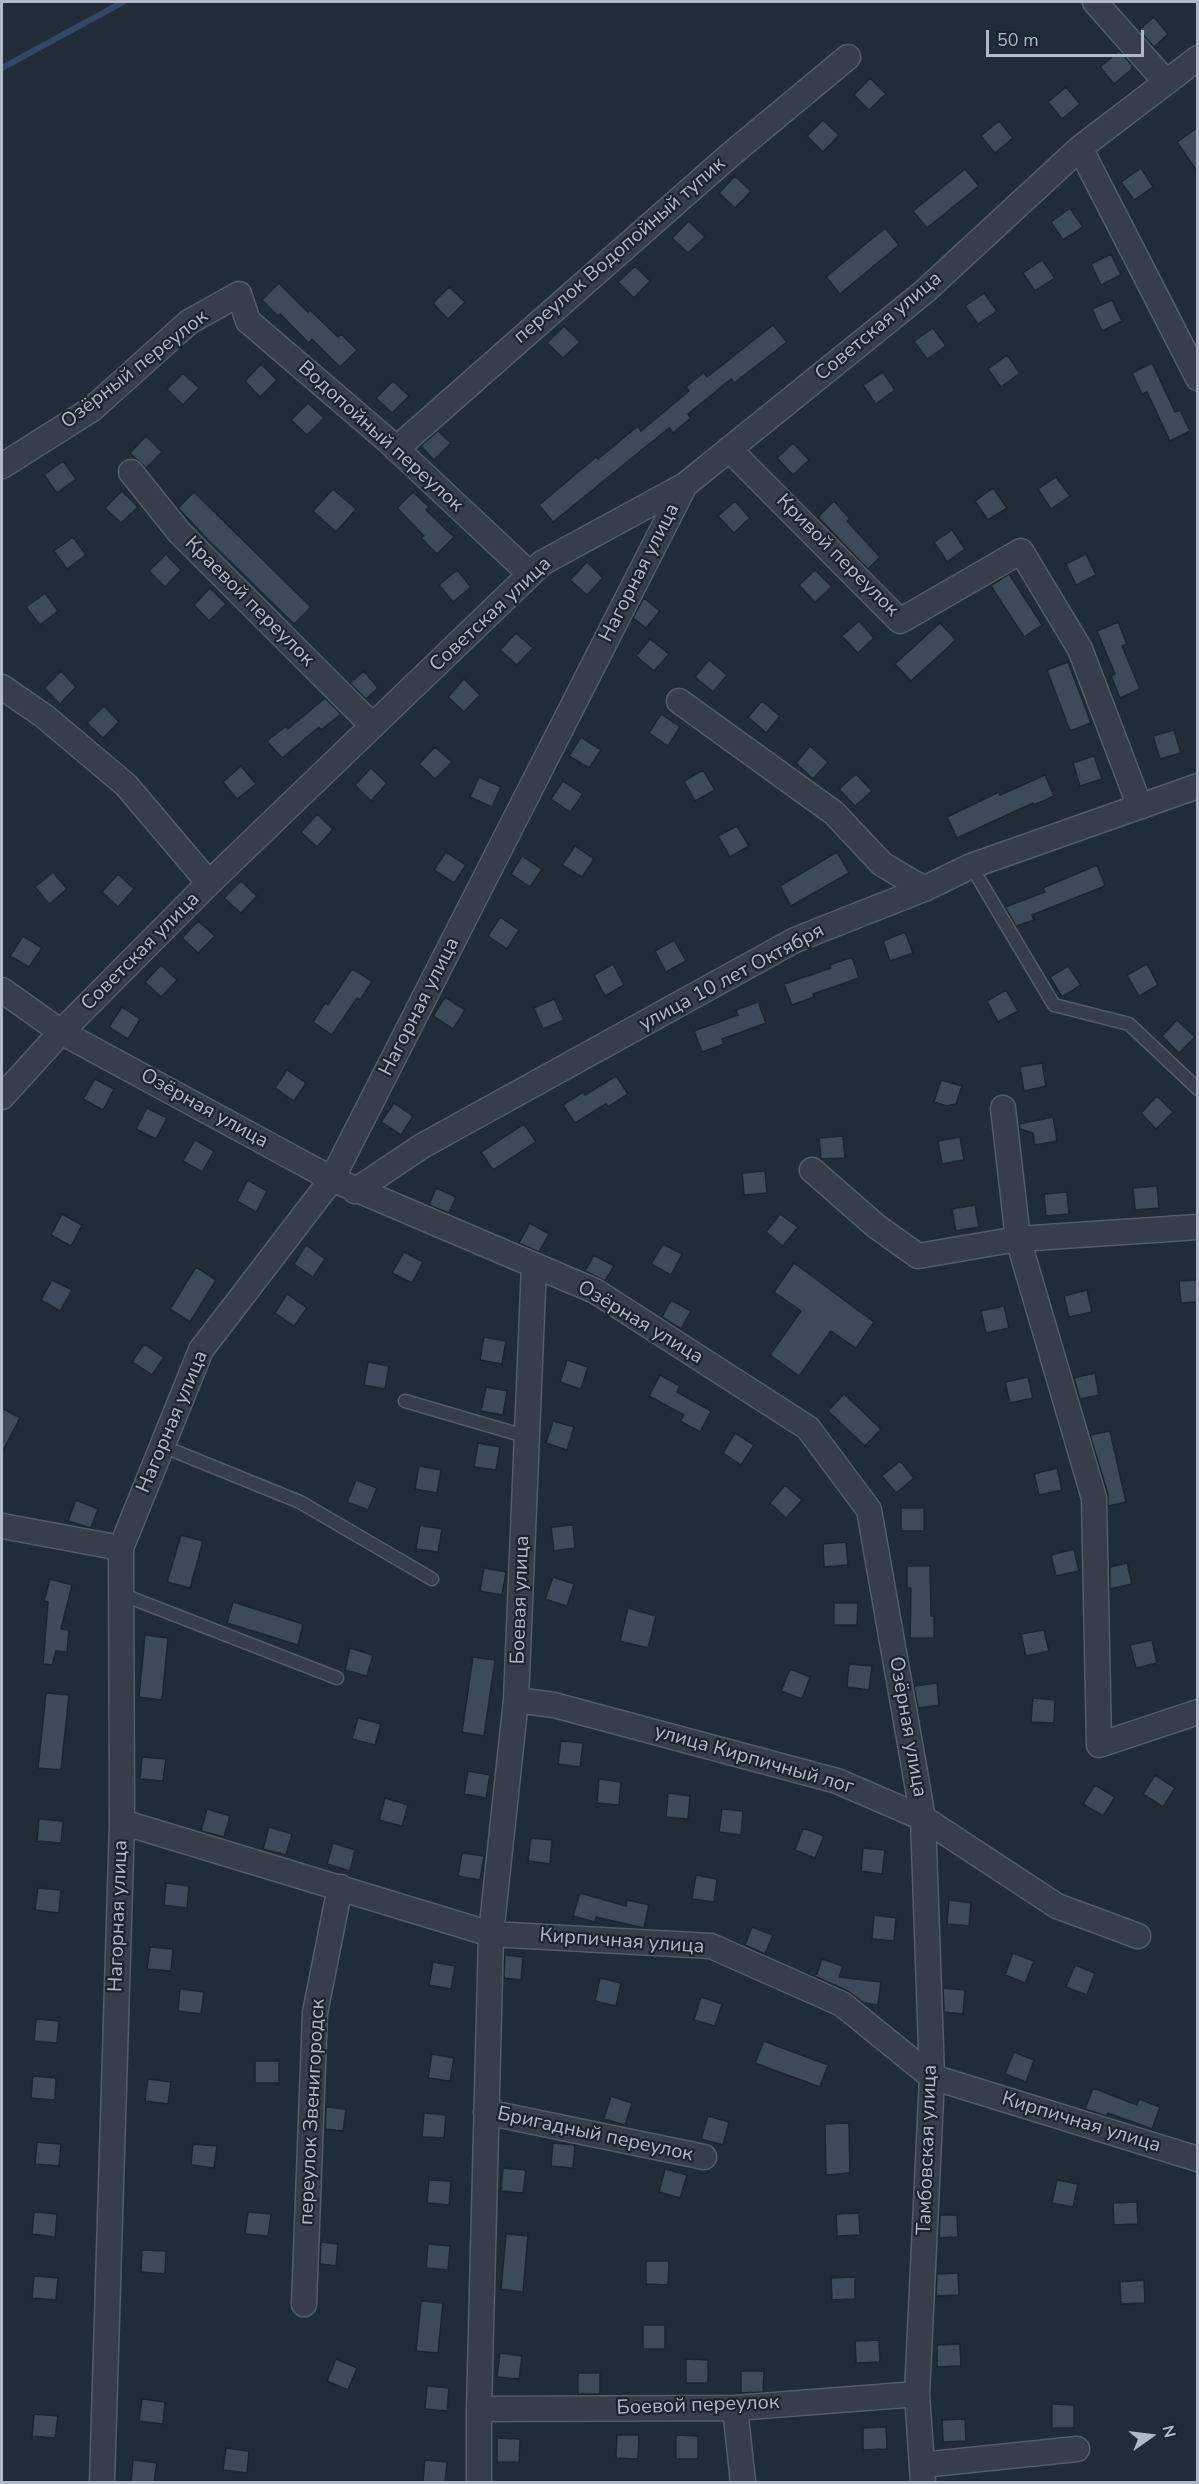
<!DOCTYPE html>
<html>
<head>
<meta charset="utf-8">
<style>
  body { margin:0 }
  #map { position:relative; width:1199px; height:2484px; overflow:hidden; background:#212c3a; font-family:"Nunito Sans",sans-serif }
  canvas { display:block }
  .frame { position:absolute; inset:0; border:3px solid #b0b9c7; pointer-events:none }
  .north { position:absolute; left:1121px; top:2406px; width:60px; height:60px; -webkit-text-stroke:4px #1b232f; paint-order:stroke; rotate:76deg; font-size:16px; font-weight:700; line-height:24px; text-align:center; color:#b0b9c7 }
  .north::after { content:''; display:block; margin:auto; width:21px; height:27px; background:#b0b9c7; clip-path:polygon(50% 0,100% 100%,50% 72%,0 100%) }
  .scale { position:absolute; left:986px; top:30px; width:158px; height:27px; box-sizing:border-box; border:3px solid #b0b9c7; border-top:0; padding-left:8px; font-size:18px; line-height:21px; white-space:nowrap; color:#b0b9c7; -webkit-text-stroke:4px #1b232f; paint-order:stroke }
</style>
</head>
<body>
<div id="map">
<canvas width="1199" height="2484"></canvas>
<div class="frame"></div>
<div class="north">N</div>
<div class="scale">50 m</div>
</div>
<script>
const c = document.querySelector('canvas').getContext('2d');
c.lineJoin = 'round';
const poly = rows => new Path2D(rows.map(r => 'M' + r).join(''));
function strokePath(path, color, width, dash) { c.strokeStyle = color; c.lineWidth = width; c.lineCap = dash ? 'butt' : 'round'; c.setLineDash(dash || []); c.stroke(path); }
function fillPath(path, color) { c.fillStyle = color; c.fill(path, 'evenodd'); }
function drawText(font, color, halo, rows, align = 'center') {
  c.font = font + ' "Nunito Sans",sans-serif'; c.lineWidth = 4.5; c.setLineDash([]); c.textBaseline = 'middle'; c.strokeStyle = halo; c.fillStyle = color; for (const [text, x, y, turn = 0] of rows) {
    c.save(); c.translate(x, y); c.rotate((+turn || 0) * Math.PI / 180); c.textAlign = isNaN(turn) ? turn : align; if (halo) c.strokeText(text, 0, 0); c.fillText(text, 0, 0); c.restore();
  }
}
const stream = poly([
  [2,68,123,2]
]);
const building = poly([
  [1154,17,1168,34,1154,47,1139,30,1154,17],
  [1119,51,1132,65,1132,69,1114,84,1100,67,1119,51],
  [870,78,886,94,869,110,854,95,870,78],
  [1066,87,1080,104,1062,119,1048,102,1066,87],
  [823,120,839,135,823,152,807,136,823,120],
  [999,121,1013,138,995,153,981,136,999,121],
  [1197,128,1197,171,1177,142,1197,128],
  [1141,168,1153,187,1134,200,1121,182,1141,168],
  [965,169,979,186,927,228,913,211,965,169],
  [735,176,751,191,735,208,719,193,735,176],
  [1070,208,1083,227,1063,240,1051,222,1070,208],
  [689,221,705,237,688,253,672,238,689,221],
  [885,228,899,245,840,294,826,277,885,228],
  [1111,254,1121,275,1101,285,1091,264,1111,254],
  [1042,260,1055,278,1035,291,1023,273,1042,260],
  [635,266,650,281,634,298,618,282,635,266],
  [279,283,308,312,310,310,338,337,341,334,357,350,340,367,312,339,309,343,280,314,278,316,262,300,279,283],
  [449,287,465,302,448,319,433,303,449,287],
  [984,293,997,311,978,324,965,306,984,293],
  [1112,300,1122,321,1102,331,1092,309,1112,300],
  [773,325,787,342,734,383,731,379,688,414,691,418,673,433,669,428,553,522,539,505,596,457,598,459,638,426,641,431,689,391,686,387,704,372,707,377,773,325],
  [564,326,580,342,563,358,547,343,564,326],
  [933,328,946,346,927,359,914,341,933,328],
  [1007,355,1020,373,1001,387,988,369,1007,355],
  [1152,363,1175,412,1180,410,1190,431,1170,441,1147,392,1142,394,1132,373,1152,363],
  [261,364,277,380,260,397,245,381,261,364],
  [883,372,895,390,876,404,863,385,883,372],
  [183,373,199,388,183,405,167,389,183,373],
  [393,381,409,396,392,413,376,398,393,381],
  [308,403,324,418,307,435,291,420,308,403],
  [438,431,451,443,434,460,421,446,438,431],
  [146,436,162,452,146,468,130,453,146,436],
  [793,443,809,460,793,475,777,458,793,443],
  [63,461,76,479,57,493,44,475,63,461],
  [1056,477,1070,496,1051,509,1038,489,1056,477],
  [993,488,1007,508,988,520,975,501,993,488],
  [333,489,356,509,336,532,313,511,333,489],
  [122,491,138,507,121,523,105,508,122,491],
  [194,492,311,607,294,624,208,540,178,508,194,492],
  [413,492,429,507,426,510,454,537,437,554,421,538,424,536,397,508,413,492],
  [735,501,750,518,734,533,718,516,735,501],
  [834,501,850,519,847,521,880,557,868,569,818,517,834,501],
  [952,530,965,549,947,562,934,542,952,530],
  [73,537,86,555,67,569,54,551,73,537],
  [166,554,181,570,165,587,149,571,166,554],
  [1086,554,1096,575,1076,585,1066,564,1086,554],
  [587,562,603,578,587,595,570,580,587,562],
  [457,570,471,587,453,602,439,585,457,570],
  [815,570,832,587,815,602,799,585,815,570],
  [1009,574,1042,625,1024,637,991,586,1009,574],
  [210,588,226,604,209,621,194,605,210,588],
  [45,593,58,611,40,625,26,607,45,593],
  [644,598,660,611,646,628,633,618,644,598],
  [859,621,874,638,858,653,842,636,859,621],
  [1118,622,1127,644,1122,646,1140,689,1120,698,1111,676,1115,674,1097,631,1118,622],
  [940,623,956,640,911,681,895,664,940,623],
  [516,633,533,648,517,665,500,650,516,633],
  [650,639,669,654,654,671,636,656,650,639],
  [709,660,727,675,713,692,695,677,709,660],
  [1068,662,1091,723,1070,731,1047,670,1068,662],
  [61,671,76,687,60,704,44,688,61,671],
  [364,671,378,688,366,699,350,683,364,671],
  [464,679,480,695,464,712,448,697,464,679],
  [325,698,341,714,321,730,319,727,282,758,267,741,286,726,288,729,325,698],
  [762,701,780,716,766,733,748,717,762,701],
  [104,706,119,722,103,738,87,723,104,706],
  [661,714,680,727,668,746,649,733,661,714],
  [1174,730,1181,753,1160,759,1153,736,1174,730],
  [581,737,601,750,589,768,569,756,581,737],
  [810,746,828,762,813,779,796,763,810,746],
  [435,747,452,762,435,779,419,764,435,747],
  [1094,756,1102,779,1080,786,1073,763,1094,756],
  [241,766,256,784,237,799,223,782,241,766],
  [371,768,387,783,371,801,355,785,371,768],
  [703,770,715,790,695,801,684,781,703,770],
  [856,774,872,791,855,806,839,789,856,774],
  [1045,775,1054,796,1034,805,1033,803,957,838,947,817,999,792,1000,795,1045,775],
  [479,777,501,787,492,807,470,797,479,777],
  [563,781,583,794,570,812,551,799,563,781],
  [317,814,333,829,317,847,301,832,317,814],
  [737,826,749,846,730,857,718,836,737,826],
  [575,846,594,859,582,877,562,865,575,846],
  [446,852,466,865,454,883,434,870,446,852],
  [837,852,849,873,791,906,780,886,837,852],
  [522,856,542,869,530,887,511,874,522,856],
  [1097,865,1105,886,1032,915,1034,920,1016,926,1005,907,1045,892,1043,888,1097,865],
  [53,872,67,889,49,904,35,887,53,872],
  [118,874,134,889,118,907,102,892,118,874],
  [241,881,257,896,241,913,224,898,241,881],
  [500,917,519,930,507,949,488,936,500,917],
  [198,921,215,936,198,953,182,938,198,921],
  [905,932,913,953,890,961,883,941,905,932],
  [23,936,42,948,29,967,10,956,23,936],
  [674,940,686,961,666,972,655,951,674,940],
  [852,957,859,978,813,994,814,997,792,1005,784,984,831,968,830,965,852,957],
  [613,964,624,985,605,996,594,975,613,964],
  [1147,964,1158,985,1139,996,1127,975,1147,964],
  [161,965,177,980,161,997,145,982,161,965],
  [1068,966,1081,985,1062,997,1050,977,1068,966],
  [352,969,372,981,360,1000,357,998,332,1035,313,1022,325,1003,328,1005,352,969],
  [1006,990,1018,1011,998,1022,987,1001,1006,990],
  [445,997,465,1010,453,1029,433,1016,445,997],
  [554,999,564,1020,543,1029,534,1008,554,999],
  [758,1002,766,1023,722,1039,724,1044,702,1052,694,1031,738,1015,736,1010,758,1002],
  [122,1007,140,1019,128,1039,109,1027,122,1007],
  [1177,1020,1195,1037,1179,1053,1162,1036,1177,1020],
  [1042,1063,1046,1086,1024,1091,1020,1067,1042,1063],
  [287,1070,306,1083,294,1101,275,1088,287,1070],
  [616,1076,628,1094,608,1107,606,1104,575,1123,563,1105,583,1092,585,1095,616,1076],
  [95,1079,114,1089,103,1110,83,1099,95,1079],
  [941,1080,962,1086,956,1104,947,1106,934,1102,941,1080],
  [1157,1096,1173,1112,1156,1129,1141,1113,1157,1096],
  [394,1103,413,1116,401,1135,381,1122,394,1103],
  [147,1108,167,1118,156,1139,136,1129,147,1108],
  [1053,1117,1057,1141,1035,1145,1033,1133,1020,1129,1019,1124,1053,1117],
  [524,1124,536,1142,493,1170,481,1152,524,1124],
  [843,1136,845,1158,821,1159,819,1138,843,1136],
  [960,1137,964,1160,942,1164,938,1141,960,1137],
  [195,1140,214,1151,202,1172,183,1161,195,1140],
  [765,1171,767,1193,744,1195,742,1173,765,1171],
  [248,1180,267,1191,256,1212,237,1201,248,1180],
  [1157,1186,1159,1208,1135,1210,1133,1188,1157,1186],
  [436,1188,456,1197,449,1213,429,1205,436,1188],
  [1067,1192,1069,1214,1046,1216,1044,1194,1067,1192],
  [975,1205,979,1227,956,1231,952,1209,975,1205],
  [62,1214,82,1225,71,1246,51,1235,62,1214],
  [780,1214,798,1227,783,1246,766,1232,780,1214],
  [530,1223,549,1234,539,1252,519,1243,530,1223],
  [663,1244,682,1254,671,1275,651,1264,663,1244],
  [306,1245,325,1259,313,1277,294,1264,306,1245],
  [404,1252,423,1262,412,1283,392,1273,404,1252],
  [594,1255,614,1266,605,1281,585,1271,594,1255],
  [794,1263,874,1322,856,1348,831,1331,799,1376,770,1355,801,1311,774,1292,794,1263],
  [196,1267,216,1280,190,1322,170,1309,196,1267],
  [52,1280,72,1290,60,1311,41,1300,52,1280],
  [1197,1280,1197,1302,1181,1303,1179,1281,1197,1280],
  [1087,1290,1092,1312,1069,1317,1064,1296,1087,1290],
  [287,1294,307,1308,294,1326,275,1313,287,1294],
  [671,1300,691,1311,681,1329,662,1317,671,1300],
  [1004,1306,1009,1328,986,1333,981,1311,1004,1306],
  [484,1337,506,1341,502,1364,480,1360,484,1337],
  [144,1344,164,1357,152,1375,132,1362,144,1344],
  [567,1360,588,1367,581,1389,560,1382,567,1360],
  [368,1362,389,1366,385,1389,364,1385,368,1362],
  [1095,1373,1099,1395,1080,1399,1074,1378,1095,1373],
  [660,1375,680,1386,677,1392,711,1411,700,1432,680,1421,684,1415,649,1396,660,1375],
  [1028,1377,1033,1398,1010,1403,1005,1382,1028,1377],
  [486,1387,507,1391,503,1415,481,1411,486,1387],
  [844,1394,881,1429,865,1446,828,1411,844,1394],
  [2,1408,20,1418,2,1452,2,1408],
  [553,1421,574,1427,567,1450,546,1443,553,1421],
  [1110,1431,1126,1502,1108,1506,1108,1494,1090,1435,1110,1431],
  [735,1433,754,1445,741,1465,723,1453,735,1433],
  [478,1443,500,1447,496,1470,474,1467,478,1443],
  [900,1461,914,1478,896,1493,882,1476,900,1461],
  [419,1466,441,1470,437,1493,415,1489,419,1466],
  [1057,1468,1062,1490,1039,1495,1034,1474,1057,1468],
  [356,1480,377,1488,368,1510,347,1502,356,1480],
  [785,1485,802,1500,786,1518,770,1503,785,1485],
  [76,1500,98,1509,91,1528,68,1521,76,1500],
  [901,1508,924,1508,924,1531,901,1531,901,1508],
  [420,1525,442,1529,438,1552,416,1549,420,1525],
  [573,1525,575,1548,554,1551,551,1527,573,1525],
  [181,1535,203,1541,190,1588,167,1582,181,1535],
  [846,1542,848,1565,824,1567,823,1544,846,1542],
  [1074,1549,1079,1571,1056,1576,1051,1555,1074,1549],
  [1127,1563,1132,1584,1110,1589,1110,1567,1127,1563],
  [907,1566,930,1566,931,1616,934,1616,934,1638,910,1638,911,1588,907,1588,907,1566],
  [484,1568,506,1572,502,1595,480,1591,484,1568],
  [553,1577,574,1584,567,1606,545,1599,553,1577],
  [50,1579,72,1585,61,1629,69,1630,67,1652,56,1651,52,1665,43,1664,48,1602,44,1601,50,1579],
  [233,1602,303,1624,298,1645,227,1623,233,1602],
  [834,1603,858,1603,857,1625,834,1625,834,1603],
  [628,1608,656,1616,648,1648,620,1641,628,1608],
  [1044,1630,1049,1651,1026,1656,1021,1634,1044,1630],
  [145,1635,168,1638,162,1700,139,1697,145,1635],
  [1152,1640,1157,1663,1136,1668,1130,1645,1152,1640],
  [350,1648,373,1655,367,1676,345,1670,350,1648],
  [473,1657,495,1660,484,1736,462,1732,473,1657],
  [849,1664,872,1666,869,1690,847,1687,849,1664],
  [790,1669,810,1677,802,1699,781,1691,790,1669],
  [937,1683,939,1705,918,1708,914,1686,937,1683],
  [46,1693,69,1695,61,1770,38,1768,46,1693],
  [1033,1698,1055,1700,1054,1723,1031,1722,1033,1698],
  [358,1718,381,1724,375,1745,352,1739,358,1718],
  [561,1741,583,1743,580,1767,558,1764,561,1741],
  [142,1757,166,1759,163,1781,140,1779,142,1757],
  [468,1771,490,1775,486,1798,464,1794,468,1771],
  [1155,1775,1175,1788,1163,1807,1143,1794,1155,1775],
  [599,1779,621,1782,619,1805,597,1803,599,1779],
  [1095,1785,1115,1797,1103,1816,1083,1804,1095,1785],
  [668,1793,690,1796,688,1819,666,1817,668,1793],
  [385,1798,408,1805,402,1826,379,1820,385,1798],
  [207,1809,230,1816,224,1837,201,1831,207,1809],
  [722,1809,743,1811,741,1835,719,1832,722,1809],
  [39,1819,63,1821,61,1843,37,1841,39,1819],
  [269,1827,292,1834,286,1855,263,1849,269,1827],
  [803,1828,824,1836,815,1858,795,1850,803,1828],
  [531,1838,552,1840,550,1864,528,1861,531,1838],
  [333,1843,355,1850,350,1871,327,1864,333,1843],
  [863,1848,885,1850,882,1874,861,1871,863,1848],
  [462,1853,484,1856,480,1880,458,1876,462,1853],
  [696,1875,717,1879,714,1902,692,1899,696,1875],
  [166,1883,189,1886,187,1908,164,1905,166,1883],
  [38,1888,61,1890,59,1913,35,1910,38,1888],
  [580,1893,626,1906,627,1900,649,1905,644,1928,596,1917,595,1922,573,1916,580,1893],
  [949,1900,971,1903,969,1926,947,1924,949,1900],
  [874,1915,896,1918,894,1941,872,1939,874,1915],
  [752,1927,773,1935,765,1954,745,1945,752,1927],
  [150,1947,173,1949,171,1971,147,1969,150,1947],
  [1013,1953,1034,1961,1025,1983,1005,1975,1013,1953],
  [505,1955,523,1957,521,1980,504,1978,505,1955],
  [822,1959,843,1966,839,1977,881,1982,878,2005,864,2003,848,1991,812,1975,817,1974,822,1959],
  [433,1962,455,1966,451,1989,429,1985,433,1962],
  [1075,1965,1095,1973,1087,1995,1066,1987,1075,1965],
  [600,1978,621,1983,616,2006,595,2001,600,1978],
  [943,1988,965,1990,963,2014,944,2012,943,1988],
  [180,1989,204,1992,201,2014,178,2011,180,1989],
  [701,1997,722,2004,715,2026,694,2020,701,1997],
  [36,2019,59,2021,57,2043,34,2041,36,2019],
  [764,2041,828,2065,820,2087,755,2063,764,2041],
  [1014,2052,1034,2060,1026,2082,1005,2074,1014,2052],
  [432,2054,454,2058,450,2081,428,2078,432,2054],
  [255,2061,279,2061,279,2083,255,2083,255,2061],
  [33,2076,56,2078,55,2100,31,2098,33,2076],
  [148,2079,171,2082,168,2104,145,2101,148,2079],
  [1093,2088,1137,2105,1139,2099,1160,2107,1152,2129,1108,2113,1106,2116,1085,2109,1093,2088],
  [611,2096,632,2103,625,2125,604,2119,611,2096],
  [326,2107,346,2109,343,2131,325,2129,326,2107],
  [424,2113,446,2115,444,2138,422,2137,424,2113],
  [708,2116,729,2122,723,2145,701,2139,708,2116],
  [849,2123,850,2173,826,2175,825,2124,849,2123],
  [37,2142,61,2144,59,2166,35,2164,37,2142],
  [553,2143,575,2145,573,2168,551,2166,553,2143],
  [193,2144,217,2146,214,2168,191,2165,193,2144],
  [503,2168,526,2170,523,2193,501,2191,503,2168],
  [665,2169,687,2175,680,2198,659,2192,665,2169],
  [429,2180,451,2181,449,2205,427,2203,429,2180],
  [1057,2180,1078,2184,1073,2207,1052,2203,1057,2180],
  [1137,2202,1138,2224,1114,2225,1113,2203,1137,2202],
  [34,2212,57,2214,55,2237,32,2234,34,2212],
  [248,2212,271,2214,268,2236,245,2234,248,2212],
  [859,2213,860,2235,837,2236,836,2214,859,2213],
  [940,2215,957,2215,958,2237,939,2238,940,2215],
  [506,2234,528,2236,523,2292,501,2289,506,2234],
  [321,2242,338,2244,336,2266,320,2264,321,2242],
  [428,2244,450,2246,448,2270,426,2268,428,2244],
  [142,2250,166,2251,165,2274,141,2272,142,2250],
  [646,2261,669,2261,668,2285,646,2284,646,2261],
  [958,2273,959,2295,936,2296,937,2274,958,2273],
  [34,2276,58,2278,56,2300,32,2298,34,2276],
  [855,2277,855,2299,832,2300,831,2278,855,2277],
  [1144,2280,1145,2303,1121,2304,1120,2282,1144,2280],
  [421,2301,443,2303,438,2353,416,2351,421,2301],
  [643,2325,665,2325,665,2349,643,2349,643,2325],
  [879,2340,880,2362,856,2363,855,2341,879,2340],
  [960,2344,961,2366,937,2367,937,2345,960,2344],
  [500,2353,522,2356,519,2379,497,2377,500,2353],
  [336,2359,357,2368,348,2390,327,2381,336,2359],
  [686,2359,708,2360,708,2383,686,2383,686,2359],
  [741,2371,764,2371,763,2392,741,2393,741,2371],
  [578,2373,600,2373,600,2394,578,2394,578,2373],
  [427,2386,449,2388,447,2411,425,2409,427,2386],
  [142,2399,165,2402,163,2424,139,2421,142,2399],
  [1052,2404,1074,2405,1074,2428,1052,2428,1052,2404],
  [34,2414,58,2416,55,2438,32,2436,34,2414],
  [965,2419,966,2441,943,2442,942,2420,965,2419],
  [886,2427,887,2449,863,2450,863,2428,886,2427],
  [617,2435,639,2435,638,2459,616,2458,617,2435],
  [676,2435,698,2436,698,2459,676,2459,676,2435],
  [497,2438,520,2439,519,2462,497,2462,497,2438],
  [226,2448,249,2451,247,2473,223,2470,226,2448],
  [133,2460,157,2463,154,2482,131,2482,133,2460],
  [425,2460,447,2462,445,2482,423,2482,425,2460]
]);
const lane = poly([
  [971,866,1054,1005,1129,1024,1198,1089],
  [405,1401,528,1437],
  [162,1446,300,1502,432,1579],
  [121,1594,337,1678]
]);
const street = poly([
  [1095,2,1166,82],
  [1080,148,1198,378],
  [396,449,730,155,848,57],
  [729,449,900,621,1021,551,1080,649,1140,807],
  [2,466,92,409,189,322,239,294,248,321,387,440,530,574],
  [131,472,179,532,373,726],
  [2,687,44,716,126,785,209,883],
  [679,701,834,813,882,864,924,889],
  [2,990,61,1032,332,1179,595,1291,808,1428,869,1510,923,1818,932,2077,917,2394,923,2482],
  [2,1097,61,1032,209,883,542,563,685,485,924,292,1080,148,1198,58],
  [1003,1108,1018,1239,1094,1498,1099,1745,1198,1712],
  [812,1170,876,1226,918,1256,1018,1239,1198,1227],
  [355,1191,422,1146,795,940,924,889,971,866,1198,786],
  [2,1526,121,1548],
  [516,1700,554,1705,837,1781,923,1818,1057,1906,1138,1936],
  [122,1822,491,1934,711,1946,842,2004,932,2077,1198,2159],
  [486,2112,704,2157],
  [304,2304,315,2013,340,1887],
  [735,2408,743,2482],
  [479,2409,735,2408,917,2394],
  [922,2465,1077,2449],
  [102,2482,122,1822,121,1548,201,1350,332,1179,685,485],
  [479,2482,479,2409,491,1934,516,1700,534,1265]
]);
const streetNames = [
  ["переулок Водопойный тупик",620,251,-41],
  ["Советская улица",879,327,-40],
  ["Озёрный переулок",135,370,-38],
  ["Водопойный переулок",380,437,42],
  ["Кривой переулок",837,556,45],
  ["Нагорная улица",640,573,-63],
  ["Краевой переулок",249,602,45],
  ["Советская улица",491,615,-43],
  ["Советская улица",141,952,-45],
  ["улица 10 лет Октября",732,978,-28],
  ["Нагорная улица",420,1007,-63],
  ["Озёрная улица",204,1109,29],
  ["Озёрная улица",640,1323,31],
  ["Нагорная улица",173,1422,-67],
  ["Боевая улица",521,1600,-88],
  ["Озёрная улица",907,1727,80],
  ["улица Кирпичный лог",754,1760,16],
  ["Нагорная улица",119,1916,-88],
  ["Кирпичная улица",622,1942,4],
  ["переулок Звенигородск",313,2112,-87],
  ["Кирпичная улица",1081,2123,17],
  ["Бригадный переулок",595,2135,12],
  ["Тамбовская улица",928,2150,-88],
  ["Боевой переулок",698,2406,-2]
];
strokePath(stream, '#354762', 6);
fillPath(building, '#3d4a5a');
strokePath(building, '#1c2531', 1.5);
strokePath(lane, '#535c68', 15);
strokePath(street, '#535c68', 27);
strokePath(lane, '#353e4a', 12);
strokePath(street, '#353e4a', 24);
drawText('20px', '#b0b9c7', '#1b232f', streetNames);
</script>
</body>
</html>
